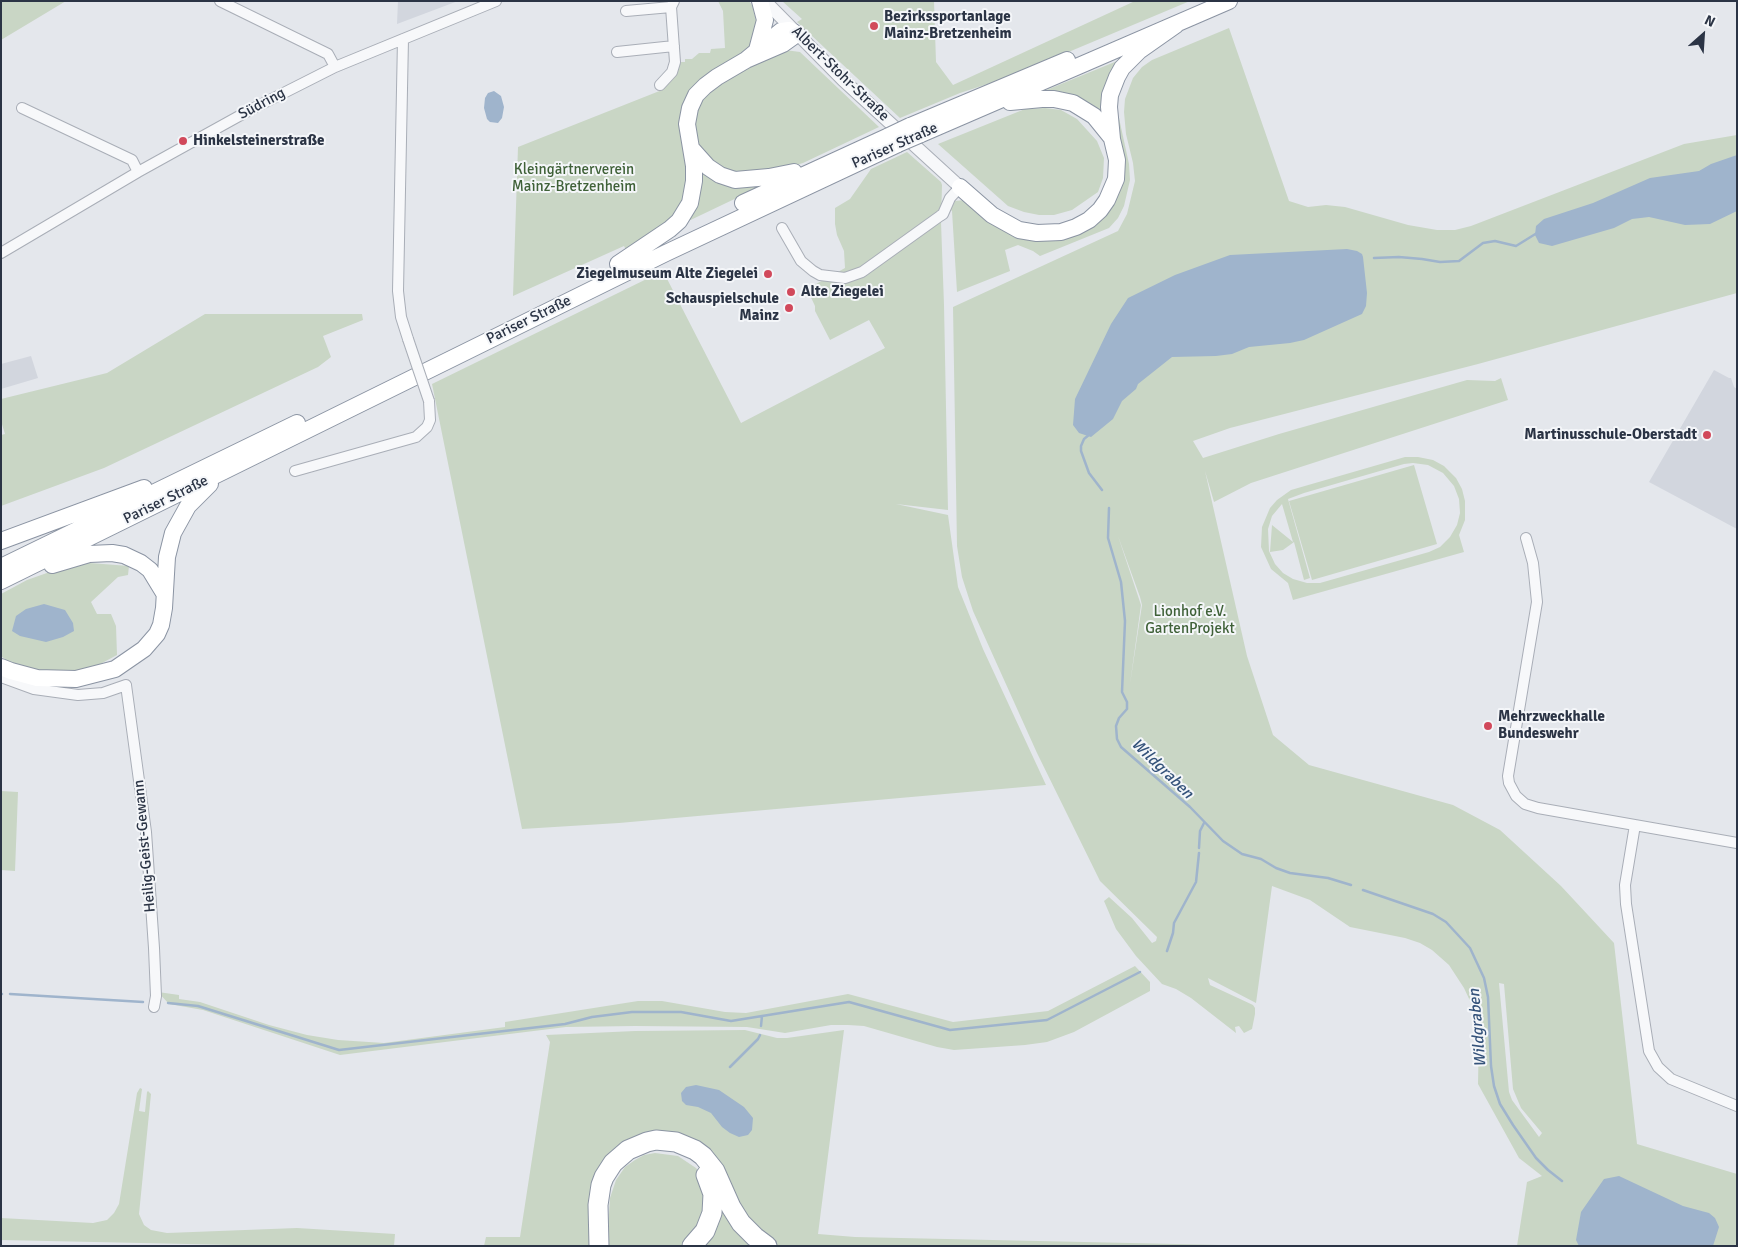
<!DOCTYPE html>
<html>
<head>
<meta charset="utf-8">
<style>
  body { margin:0 }
  #map { position:relative; width:1738px; height:1247px; overflow:hidden; background:#e4e7ec; font-family:Signika,sans-serif }
  canvas { display:block }
  .frame { position:absolute; inset:0; border:2px solid #2b3445; pointer-events:none }
  .north { position:absolute; left:1678px; top:10px; width:50px; height:50px; -webkit-text-stroke:4px #f4f6f9; paint-order:stroke; rotate:26deg; font-size:14px; font-weight:700; line-height:20px; text-align:center; color:#2b3445 }
  .north::after { content:''; display:block; margin:auto; width:18px; height:22px; background:#2b3445; clip-path:polygon(50% 0,100% 100%,50% 72%,0 100%) }
</style>
</head>
<body>
<div id="map">
<canvas width="1738" height="1247"></canvas>
<div class="frame"></div>
<div class="north">N</div>
</div>
<script>
const c = document.querySelector('canvas').getContext('2d');
c.lineJoin = 'round';
function fillPath(path, color) { c.fillStyle = color; c.fill(path, 'evenodd'); }
const poly = rows => new Path2D(rows.map(r => 'M' + r).join(''));
function strokePath(path, color, width, dash) { c.strokeStyle = color; c.lineWidth = width; c.lineCap = dash ? 'butt' : 'round'; c.setLineDash(dash || []); c.stroke(path); }
function drawText(font, color, halo, rows, align = 'center') {
  c.font = font + ' Signika,sans-serif'; c.lineWidth = 4; c.setLineDash([]); c.textBaseline = 'middle'; c.strokeStyle = halo; c.fillStyle = color; for (const [text, x, y, turn = 0] of rows) {
    c.save(); c.translate(x, y); c.rotate((+turn || 0) * Math.PI / 180); c.textAlign = isNaN(turn) ? turn : align; if (halo) c.strokeText(text, 0, 0); c.fillText(text, 0, 0); c.restore();
  }
}
const built = poly([
  [398,1,458,1,397,24],
  [31,356,38,378,1,389,1,364],
  [1714,370,1729,378,1731,378,1734,387,1737,389,1737,529,1649,482]
]);
const green = poly([
  [1,1,66,1,1,40],
  [718,1,749,1,752,5,757,24,753,47,698,85,691,182,677,217,626,250,624,246,513,296,518,147,662,90,668,84,681,62,685,62,685,59,692,59,699,53,710,53,711,49,725,48,723,11],
  [782,1,934,1,936,62,953,85,1135,1,1190,1,1009,77,960,93,900,118,797,22,802,19],
  [1229,28,1289,201,1308,207,1326,205,1345,207,1408,225,1437,230,1455,230,1471,226,1684,144,1737,135,1737,293,1478,364,1230,428,1193,441,1203,458,1279,434,1467,380,1495,381,1501,378,1508,400,1251,483,1214,502,1205,471,1247,656,1273,735,1309,765,1453,805,1500,830,1561,886,1614,943,1637,1144,1737,1174,1737,1246,1517,1246,1527,1182,1542,1176,1519,1158,1478,1084,1479,1033,1471,1003,1464,988,1449,965,1432,950,1420,943,1405,938,1350,927,1310,900,1272,886,1256,1003,1208,978,1210,985,1253,1005,1255,1008,1255,1014,1252,1029,1244,1033,1239,1026,1235,1027,1236,1033,1191,998,1176,989,1162,984,1136,956,1116,929,1104,901,1109,897,1132,918,1152,943,1156,941,1157,937,1100,881,1037,753,973,611,962,577,957,546,953,307,1118,231,1127,214,1135,181,1133,163,1126,134,1124,112,1125,99,1133,78,1142,67,1152,60],
  [1118,536,1140,597,1142,605,1130,684,1141,605],
  [1499,983,1504,984,1513,1089,1521,1108,1542,1133,1539,1137,1512,1100,1509,1092],
  [785,50,800,52,879,127,803,163,776,171,734,176,701,156,692,130,694,110,714,83],
  [1122,59,1106,117,1044,92,1044,91],
  [1045,108,1061,110,1077,119,1097,141,1104,158,1103,178,1098,192,1072,210,1054,215,1039,215,1024,212,1008,206,938,144,1025,109],
  [1113,118,1119,118,1129,164,1130,180,1124,206,1118,218,1109,228,1040,256,1033,251,1018,245,1005,250,1010,271,957,292,952,211,949,208,954,201,965,200,1023,235,1105,211],
  [907,152,941,182,942,185,941,222,944,305,948,510,896,504,948,515,958,587,983,649,1046,785,619,823,522,829,432,384,663,271,741,423,885,348,869,320,830,340,815,311,815,306,807,289,845,268,844,251,837,235,835,224,835,208,850,199,871,169],
  [696,166,768,183,678,226],
  [205,314,362,314,363,320,323,336,331,357,318,367,104,468,1,506,1,435,5,434,1,421,1,399,107,373],
  [1405,457,1418,457,1433,460,1444,466,1456,478,1462,489,1465,501,1465,520,1459,535,1464,552,1293,600,1288,583,1271,569,1261,547,1262,527,1270,508,1277,500,1291,490],
  [1413,463,1428,465,1443,473,1454,486,1459,499,1460,513,1457,525,1450,537,1440,547,1429,552,1320,583,1307,583,1293,579,1283,573,1275,564,1269,551,1268,529,1272,516,1282,504,1293,542,1272,525,1270,552,1283,550,1294,542,1304,580,1310,578,1288,499,1304,493,1404,464],
  [1414,465,1437,544,1312,580,1289,501],
  [90,563,129,566,128,575,118,577,91,602,97,614,111,614,116,626,117,655,89,670,45,672,14,666,1,656,1,594,27,580,61,568],
  [1,791,18,792,15,871,1,870],
  [1135,966,1150,982,1150,991,1074,1032,1047,1042,1025,1045,954,1050,937,1047,864,1026,848,1025,831,1025,785,1033,747,1027,635,1026,566,1027,340,1055,203,1010,169,1004,158,992,179,995,179,999,200,1002,269,1025,307,1035,338,1040,384,1043,505,1027,505,1022,638,1001,662,1001,725,1012,746,1013,848,994,953,1022,1048,1011],
  [745,1030,777,1038,787,1038,844,1030,818,1234,855,1237,1267,1246,775,1246,765,1240,687,1142,616,1153,591,1246,484,1246,486,1237,520,1237,550,1042,546,1035,635,1031],
  [140,1088,142,1089,139,1111,145,1112,147,1092,148,1091,151,1094,139,1214,144,1225,151,1230,167,1233,297,1228,395,1234,394,1246,281,1246,1,1240,1,1218,93,1223,107,1220,114,1213,119,1204,137,1093],
  [655,1153,678,1156,696,1168,702,1175,710,1207,686,1246,607,1246,610,1198,616,1180,625,1167,635,1160,644,1155],
  [718,1203,760,1246,698,1246]
]);
const water = poly([
  [494,91,501,96,504,107,502,118,498,123,490,122,487,119,484,108,485,98,488,93],
  [1737,155,1737,211,1710,224,1685,225,1649,217,1632,219,1614,228,1552,246,1539,243,1535,235,1536,226,1544,219,1593,203,1650,178,1699,171,1711,164],
  [1347,249,1357,251,1362,254,1363,257,1367,293,1366,306,1362,314,1304,340,1290,343,1249,347,1232,354,1216,356,1172,357,1138,384,1136,389,1122,401,1113,419,1091,437,1079,433,1073,425,1075,399,1111,324,1128,298,1175,275,1230,255],
  [44,604,65,610,73,623,74,631,63,637,46,642,20,636,12,631,16,616,26,609],
  [696,1085,719,1090,744,1107,753,1118,752,1130,748,1135,739,1137,730,1133,722,1127,711,1113,698,1107,686,1105,682,1101,681,1093,686,1087],
  [1619,1176,1683,1206,1709,1213,1715,1218,1719,1227,1713,1246,1579,1246,1576,1240,1581,1212,1604,1179]
]);
const stream = poly([
  [1374,258,1399,257,1422,259,1440,262,1459,261,1483,243,1495,241,1516,246,1537,233],
  [1090,434,1084,439,1081,446,1081,451,1089,473,1102,490],
  [1109,508,1108,538,1121,582,1125,621,1122,692,1127,702,1127,709,1119,718,1116,726,1117,739,1121,747,1190,807,1223,841,1242,854,1261,859,1276,868,1290,873,1328,878,1351,885],
  [1199,848,1200,831,1204,823],
  [1363,890,1433,914,1446,922,1470,948,1484,978,1488,997,1491,1066,1494,1086,1500,1104,1513,1125,1536,1158,1548,1170,1562,1181],
  [1167,951,1173,933,1174,923,1196,882,1199,853],
  [1,994,2,994],
  [10,994,143,1002],
  [168,1003,198,1006,339,1050,565,1024,592,1017,632,1012,681,1012,731,1021,849,1002,950,1030,1047,1020,1140,972],
  [761,1026,762,1016],
  [730,1067,758,1039,760,1035]
]);
const minor = poly([
  [220,1,328,54,335,67],
  [626,11,671,7],
  [403,39,398,291,401,317,408,339],
  [617,52,674,46],
  [660,85,672,72,675,62,671,7,674,1],
  [22,108,132,160,138,172],
  [782,228,801,261,813,271,820,275,845,278,862,272,940,216,943,214,950,198,960,187],
  [1,253,138,172,250,110,335,67,496,1],
  [295,471,416,437,427,427,430,420,429,401],
  [1526,538,1533,563,1537,602,1508,776,1509,783,1516,796,1525,804,1538,808,1737,843],
  [1,677,34,689,78,695,103,693,126,685,146,832,154,948,156,996,154,1007],
  [1635,825,1625,885,1626,904,1649,1051,1658,1067,1671,1079,1737,1106]
]);
const tertiary = poly([
  [765,1,843,80,960,187]
]);
const trunk = poly([
  [757,50,765,20,760,1],
  [1010,102,1042,99,1054,99,1073,103,1094,116,1111,137],
  [910,126,1067,60],
  [919,135,1229,1],
  [691,148,708,167,720,175,735,180,769,177,794,172],
  [960,187,992,215,1019,230,1037,233,1061,232,1076,227,1089,220,1100,210,1107,200,1116,179,1117,160,1112,139,1109,107,1110,95,1117,77,1122,68,1139,51,1176,25],
  [743,203,889,136],
  [618,264,670,229,679,221,690,203,694,181,694,166,687,124,690,108,696,95,705,86,717,77,746,60,783,44,797,34,789,30,781,31,746,60],
  [1,541,144,488],
  [52,565,89,554,112,553,124,555,141,563,150,570,164,593],
  [1,567,297,423],
  [1,581,666,253,898,144],
  [1,667,11,671,37,678,76,679,115,669,144,649,157,634,161,625,164,608,167,557,173,533,188,506,210,484]
]);
const motorway = poly([
  [599,1246,598,1205,601,1185,604,1177,613,1163,628,1150,647,1142,656,1140,676,1142,695,1150,703,1156,715,1171,731,1207,741,1223,755,1237,767,1246],
  [692,1246,705,1231,712,1213,713,1194,706,1175]
]);
const minorBridge = poly([
  [408,339,429,401]
]);
const trunkBridge = poly([
  [889,136,910,126],
  [898,144,919,135]
]);
const markers = [
  [874,26,5,"#d1495b"],
  [183,141,5,"#d1495b"],
  [768,274,5,"#d1495b"],
  [791,292,5,"#d1495b"],
  [789,308,5,"#d1495b"],
  [1707,435,5,"#d1495b"],
  [1488,726,5,"#d1495b"]
];
const poiNames = [
  ["Bezirkssportanlage",884,17],
  ["Mainz-Bretzenheim",884,34],
  ["Hinkelsteinerstraße",193,141],
  ["Ziegelmuseum Alte Ziegelei",758,274,"right"],
  ["Alte Ziegelei",801,292],
  ["Schauspielschule",779,299,"right"],
  ["Mainz",779,316,"right"],
  ["Martinusschule-Oberstadt",1697,435,"right"],
  ["Mehrzweckhalle",1498,717],
  ["Bundeswehr",1498,734]
];
const streetNames = [
  ["Albert-Stohr-Straße",840,74,44],
  ["Südring",262,104,-28],
  ["Pariser Straße",895,146,-24],
  ["Pariser Straße",529,320,-26],
  ["Pariser Straße",166,500,-26],
  ["Heilig-Geist-Gewann",145,846,-95]
];
const parkNames = [
  ["Kleingärtnerverein",574,170],
  ["Mainz-Bretzenheim",574,187],
  ["Lionhof e.V.",1190,612],
  ["GartenProjekt",1190,629]
];
const waterNames = [
  ["Wildgraben",1162,769,44],
  ["Wildgraben",1478,1028,-95]
];
fillPath(built, '#d2d6de');
fillPath(green, '#c9d6c5');
fillPath(water, '#9fb4cc');
strokePath(stream, '#9fb4cc', 2.5);
strokePath(minor, '#a9aeb7', 12);
strokePath(tertiary, '#a9aeb7', 14);
strokePath(trunk, '#8b94a3', 18);
strokePath(motorway, '#8b94a3', 21);
strokePath(minor, '#f7f8fa', 10);
strokePath(tertiary, '#f7f8fa', 12);
strokePath(trunk, '#fff', 16);
strokePath(motorway, '#fff', 19);
strokePath(minorBridge, '#a9aeb7', 12, []);
strokePath(trunkBridge, '#8b94a3', 18, []);
strokePath(minorBridge, '#f7f8fa', 10);
strokePath(trunkBridge, '#fff', 16);
for (const [x, y, r, color] of markers) { const dot = new Path2D(); dot.arc(x, y, r, 0, 2 * Math.PI); c.fillStyle = color; c.fill(dot); strokePath(dot, '#f4f6f9', 2); }
drawText('bold 15px', '#2b3445', '#f4f6f9', poiNames, 'left');
drawText('15px', '#2b3445', '#f4f6f9', streetNames);
drawText('15px', '#3f6138', '#f4f6f9', parkNames);
drawText('italic 16px', '#34527a', '#f4f6f9', waterNames);
</script>
</body>
</html>
